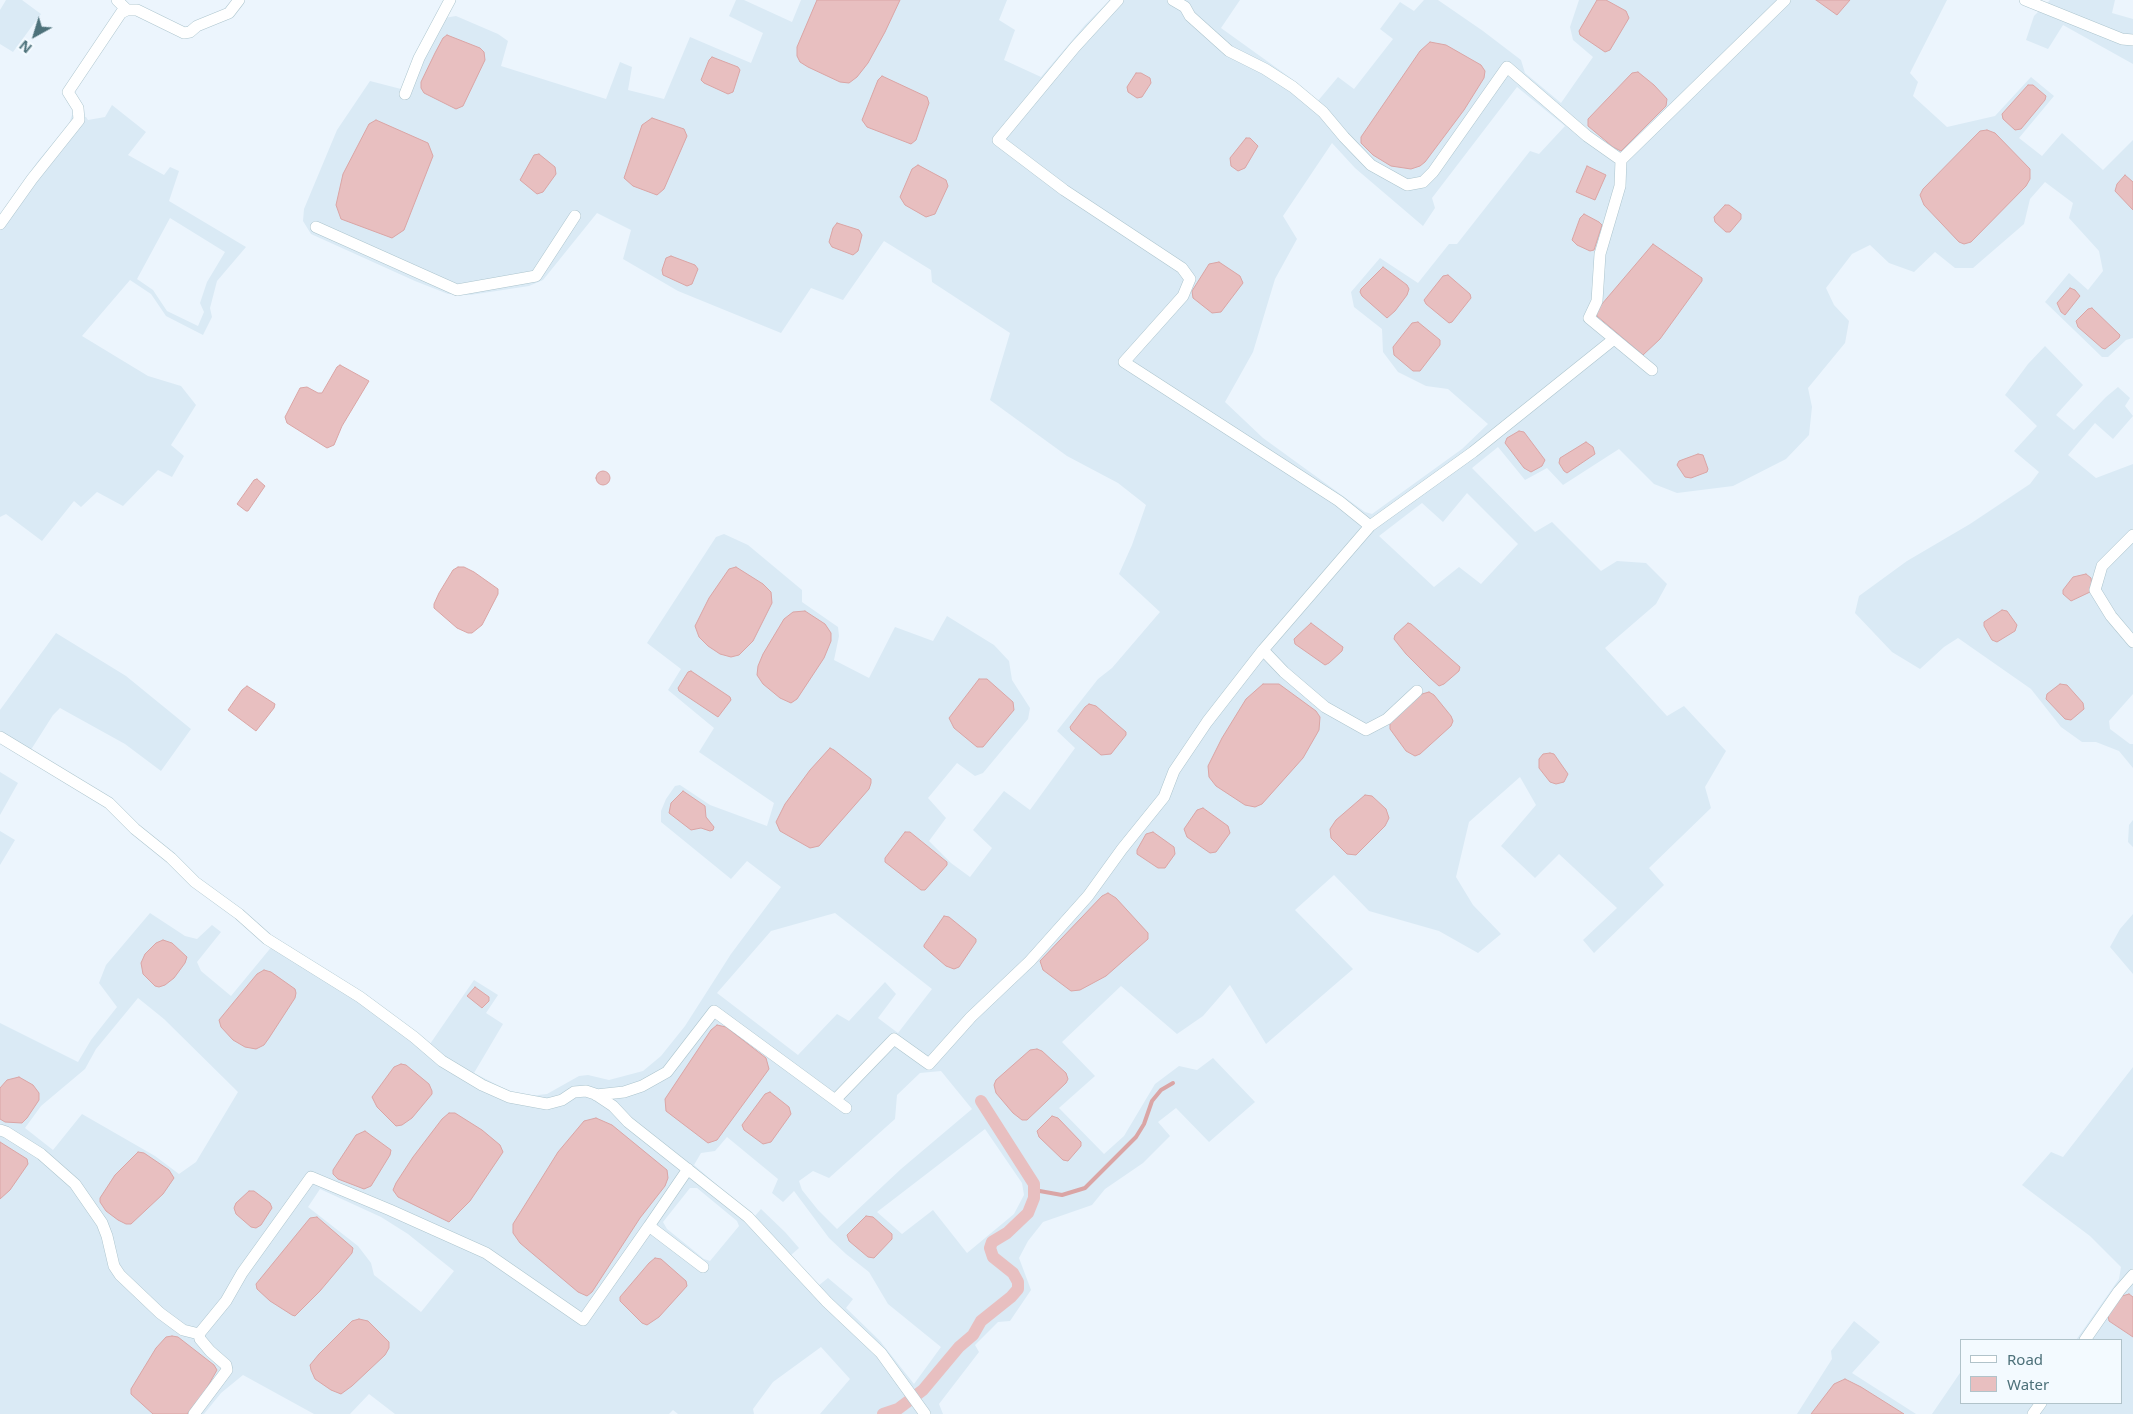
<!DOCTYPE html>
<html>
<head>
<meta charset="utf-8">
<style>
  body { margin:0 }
  #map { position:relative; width:2133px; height:1414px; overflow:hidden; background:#ecf5fd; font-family:"Noto Sans",sans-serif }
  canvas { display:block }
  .legend { position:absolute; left:1960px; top:1339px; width:162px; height:65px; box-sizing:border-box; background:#f3faff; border:1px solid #b1c3ca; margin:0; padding:6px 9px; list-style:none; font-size:15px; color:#4d717a }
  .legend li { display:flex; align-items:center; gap:10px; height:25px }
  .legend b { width:25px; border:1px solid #b1c3ca }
  .north { position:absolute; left:10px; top:10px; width:50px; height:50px; -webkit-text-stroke:4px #f3faff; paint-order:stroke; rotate:219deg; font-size:14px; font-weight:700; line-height:20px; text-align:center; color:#4d717a }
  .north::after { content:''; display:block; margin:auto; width:18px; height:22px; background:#4d717a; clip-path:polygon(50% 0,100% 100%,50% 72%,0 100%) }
</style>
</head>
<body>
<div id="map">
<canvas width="2133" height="1414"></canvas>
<ul class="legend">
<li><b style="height:6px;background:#fff"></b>Road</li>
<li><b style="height:14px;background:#e8bfc0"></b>Water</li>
</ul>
<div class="north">N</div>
</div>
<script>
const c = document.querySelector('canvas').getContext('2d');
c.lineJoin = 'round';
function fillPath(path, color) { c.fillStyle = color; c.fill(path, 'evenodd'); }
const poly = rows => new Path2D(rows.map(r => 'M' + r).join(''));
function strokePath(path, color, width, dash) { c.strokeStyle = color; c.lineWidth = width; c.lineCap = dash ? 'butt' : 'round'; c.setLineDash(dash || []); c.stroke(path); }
const residential = poly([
  [6,0,22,0,41,14,13,52,0,44,0,10],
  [736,0,744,0,792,22,801,0,1007,0,999,20,1015,30,1004,60,1041,77,1085,25,1110,0,1240,0,1221,28,1292,79,1317,102,1338,77,1354,89,1393,39,1380,29,1400,2,1414,11,1424,0,1438,0,1483,31,1521,60,1525,73,1561,103,1593,57,1573,40,1570,27,1579,0,1947,0,1910,73,1918,82,1913,96,1947,127,1995,116,2031,77,2054,96,2019,138,2042,156,2062,133,2103,170,2133,140,2133,338,2126,340,2108,357,2102,357,2045,302,2069,273,2088,290,2103,271,2099,251,2069,218,2073,203,2045,182,2030,199,2024,224,1973,268,1955,268,1935,252,1914,272,1889,263,1870,245,1852,254,1826,288,1834,305,1849,321,1845,343,1808,388,1812,407,1809,435,1786,459,1733,486,1677,493,1654,484,1619,449,1563,485,1547,468,1525,480,1498,447,1472,468,1535,532,1552,522,1601,571,1617,561,1646,563,1667,584,1656,604,1605,648,1667,716,1684,706,1726,751,1705,787,1711,808,1649,868,1664,885,1594,953,1583,940,1617,908,1559,854,1535,878,1501,846,1536,805,1520,777,1469,822,1456,877,1473,905,1501,934,1478,953,1439,931,1369,911,1334,875,1295,910,1353,969,1266,1044,1230,985,1203,1016,1177,1034,1121,986,1062,1042,1095,1076,1059,1108,1104,1154,1124,1136,1155,1084,1179,1066,1197,1070,1213,1058,1255,1102,1209,1142,1176,1108,1158,1122,1170,1136,1143,1163,1105,1189,1092,1205,1043,1222,1028,1241,1019,1258,1031,1290,1010,1321,998,1322,975,1345,979,1352,939,1404,943,1414,820,1414,850,1379,821,1347,773,1382,753,1409,754,1414,678,1414,673,1410,669,1414,395,1414,369,1394,350,1414,314,1414,243,1375,221,1393,204,1414,0,1414,0,1023,78,1062,91,1040,117,1007,99,983,106,965,150,913,185,936,197,939,212,925,221,932,197,962,201,971,231,996,278,939,430,1044,474,980,498,995,486,1013,503,1024,474,1073,513,1093,529,1096,547,1094,579,1076,588,1075,609,1080,643,1071,661,1056,685,1026,731,954,781,887,747,861,731,879,661,822,661,811,666,799,675,786,680,785,710,805,767,826,774,803,699,752,714,728,668,690,681,669,647,643,716,537,724,534,748,545,802,590,802,602,838,627,839,636,834,660,869,678,895,627,933,641,947,616,994,645,1009,661,1012,680,1030,708,1028,719,983,773,975,776,957,763,928,798,946,818,929,841,951,863,970,877,992,848,973,830,1004,791,1030,810,1075,748,1057,731,1098,679,1112,668,1160,612,1119,574,1132,545,1146,505,1118,483,1067,456,990,400,1010,333,932,282,931,270,884,241,843,300,811,288,781,333,678,291,623,259,631,230,597,213,543,280,529,286,470,295,448,294,415,281,311,234,303,221,304,209,337,130,370,81,401,89,438,19,456,16,498,34,508,41,501,66,606,99,620,62,632,67,628,90,664,99,690,37,751,63,763,33,729,16],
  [1517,87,1565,126,1539,154,1530,151,1457,244,1449,244,1418,283,1380,258,1351,292,1354,307,1382,329,1383,352,1398,372,1426,386,1448,389,1488,424,1462,449,1372,514,1365,512,1263,438,1225,402,1253,352,1275,279,1297,239,1283,216,1332,143,1355,168,1423,226,1435,208,1432,198],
  [1467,493,1518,544,1481,584,1459,567,1434,587,1379,536,1422,503,1443,522],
  [835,913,932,989,898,1033,878,1018,896,994,885,982,849,1021,837,1014,798,1055,717,993,771,931],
  [138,998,164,1019,238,1092,196,1162,179,1174,155,1156,82,1114,53,1150,25,1128,41,1106,85,1069,96,1049],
  [941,1071,972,1109,901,1169,837,1229,818,1210,802,1190,799,1181,813,1171,829,1178,895,1119,897,1095,920,1073],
  [985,1129,1022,1183,1024,1195,1014,1214,967,1253,933,1210,902,1234,877,1212],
  [727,1137,778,1179,772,1193,783,1202,794,1191,829,1238,846,1254,869,1272,888,1304,941,1347,914,1384,880,1341,846,1308,853,1299,828,1278,818,1286,790,1256,799,1248,785,1232,761,1209,754,1217,694,1165,701,1153,715,1151],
  [690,1188,697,1188,737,1221,739,1226,710,1261,704,1259,667,1229,663,1222],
  [320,1189,381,1217,408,1234,454,1271,421,1312,374,1275,371,1263,358,1246,308,1207],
  [2050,0,2115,0,2112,13,2133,19,2133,64,2063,25,2048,49,2026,40,2034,16],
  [112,105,146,132,128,155,164,175,170,167,179,171,169,201,246,247,217,281,210,308,212,317,203,335,166,316,151,294,130,280,82,336,148,376,181,386,196,405,171,445,184,456,172,477,158,470,123,506,97,492,81,507,74,501,42,541,6,514,0,517,0,215,38,161,69,124,72,115,86,117,88,120,105,117],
  [170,218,225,252,207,282,200,303,204,312,198,326,167,311,153,290,137,279],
  [2045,346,2083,385,2056,415,2074,430,2106,397,2118,387,2130,398,2125,406,2133,416,2113,439,2095,423,2068,455,2096,478,2133,464,2133,694,2109,721,2110,729,2130,744,2133,744,2133,768,2119,751,2096,742,2082,742,2061,727,2031,689,1958,638,1944,647,1920,669,1892,652,1855,613,1859,596,1907,561,1970,524,2030,484,2039,472,2014,451,2037,426,2005,395,2028,364],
  [56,633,126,676,191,729,161,771,125,744,60,708,53,715,27,756,0,740,0,710],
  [0,772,18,783,0,815],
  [2133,820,2133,847,2128,842,2129,825],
  [0,831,15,840,0,865],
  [2133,914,2133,974,2110,947,2120,929],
  [2133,1067,2133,1414,1932,1414,1962,1370,1962,1403,2122,1403,2122,1340,2076,1340,2119,1279,2121,1267,2090,1236,2022,1185,2051,1152,2063,1157],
  [1854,1321,1880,1342,1852,1373,1916,1414,1797,1414,1832,1359,1831,1351]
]);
const water = poly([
  [817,0,900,0,885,32,868,63,857,77,849,83,840,82,808,67,800,62,797,56,797,47,817,0],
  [1597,0,1606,0,1626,11,1629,18,1610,50,1605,52,1580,35,1579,31,1597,0],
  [1816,0,1850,0,1837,15,1816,0],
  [447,35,480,48,484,52,485,60,463,106,456,109,424,93,421,88,421,82,435,53,443,38,447,35],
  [1430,42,1446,45,1481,65,1485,71,1484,78,1464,110,1425,162,1420,166,1411,169,1391,166,1373,155,1361,143,1361,137,1420,51,1430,42],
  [712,57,738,67,740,70,733,92,728,94,704,83,701,80,709,60,712,57],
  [1638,72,1654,85,1667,99,1666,106,1621,151,1613,147,1588,126,1588,119,1632,73,1638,72],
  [1136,73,1141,73,1150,78,1151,83,1142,97,1137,98,1128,92,1127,87,1136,73],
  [882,76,927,97,929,103,916,140,911,144,867,127,862,120,878,80,882,76],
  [2028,85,2033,85,2046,96,2045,100,2021,129,2015,130,2003,119,2002,114,2028,85],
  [652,118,684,129,687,136,664,189,657,195,633,186,624,178,642,125,652,118],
  [376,120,428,143,433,156,404,230,392,238,341,219,336,205,343,174,369,124,376,120],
  [1987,130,1995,133,2030,169,2030,179,2026,186,1971,242,1964,244,1959,242,1924,205,1920,195,1923,189,1980,131,1987,130],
  [1246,138,1250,138,1258,146,1245,168,1238,171,1231,166,1230,158,1246,138],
  [539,154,555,167,556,174,543,192,537,194,520,180,534,155,539,154],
  [918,165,946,180,948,186,935,214,926,217,905,205,900,197,912,169,918,165],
  [1587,166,1606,175,1595,200,1576,192,1587,166],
  [2125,175,2133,182,2133,210,2115,191,2117,184,2125,175],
  [1725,205,1729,205,1741,214,1741,219,1730,232,1726,232,1715,222,1714,217,1725,205],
  [1584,214,1599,222,1602,225,1594,250,1590,251,1577,245,1572,240,1580,218,1584,214],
  [837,223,859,230,862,235,858,251,853,255,832,247,829,242,833,228,837,223],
  [1653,244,1702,278,1702,281,1660,339,1643,355,1597,316,1596,311,1653,244],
  [671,256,695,265,698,269,692,284,687,286,663,275,662,270,666,258,671,256],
  [1219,262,1240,276,1243,283,1221,312,1212,313,1193,298,1192,291,1209,264,1219,262],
  [1383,267,1407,285,1409,289,1407,295,1395,311,1387,318,1362,296,1360,292,1361,289,1383,267],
  [1448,275,1470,294,1471,298,1452,322,1449,323,1426,304,1424,300,1443,276,1448,275],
  [2070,288,2075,290,2080,296,2065,315,2061,312,2057,303,2070,288],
  [2092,308,2120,335,2119,338,2105,349,2102,348,2078,327,2076,321,2088,309,2092,308],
  [1418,322,1440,340,1440,345,1420,371,1413,371,1394,355,1393,347,1412,323,1418,322],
  [340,365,369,381,342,426,334,445,327,448,287,423,285,417,300,388,307,387,318,393,322,393,337,367,340,365],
  [1519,431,1524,432,1545,460,1542,466,1531,472,1524,468,1505,443,1507,438,1519,431],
  [1586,442,1593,447,1595,454,1567,473,1564,471,1559,463,1560,458,1586,442],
  [1698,454,1703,455,1708,469,1707,472,1691,478,1685,477,1677,465,1679,461,1698,454],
  '596 478a7 7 0 1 1 14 0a7 7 0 1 1-14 0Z',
  [257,479,265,486,248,511,246,511,237,504,254,480,257,479],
  [458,567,464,567,474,572,498,589,498,594,482,625,472,633,468,633,457,628,434,608,434,604,439,593,453,570,458,567],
  [736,567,763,584,771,592,772,603,753,641,739,655,731,657,720,654,708,646,699,637,695,626,709,598,729,569,736,567],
  [2086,574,2091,578,2092,587,2090,592,2071,601,2063,594,2063,590,2073,577,2086,574],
  [2002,610,2007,611,2017,625,2015,631,1997,642,1992,640,1984,626,1984,622,2002,610],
  [805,611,825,624,831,633,831,641,824,658,797,699,791,703,780,698,763,684,757,675,758,666,763,654,784,619,793,612,805,611],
  [1311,623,1343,647,1342,651,1329,663,1325,665,1295,644,1294,639,1311,623],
  [1408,623,1411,624,1460,667,1459,671,1444,684,1439,686,1430,678,1406,654,1394,639,1395,635,1408,623],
  [691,671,730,697,731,700,718,717,679,691,678,688,688,672,691,671],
  [979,679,987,679,1013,702,1014,710,983,747,977,747,954,728,949,718,979,679],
  [1263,684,1279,684,1316,711,1320,717,1319,730,1303,758,1262,804,1255,807,1245,805,1216,786,1209,777,1208,766,1222,738,1246,699,1263,684],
  [2060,684,2067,685,2083,703,2084,709,2071,720,2065,719,2046,699,2047,694,2060,684],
  [247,686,275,704,274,708,256,731,228,710,242,690,247,686],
  [1429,692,1434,695,1451,716,1453,721,1451,726,1420,754,1415,756,1406,751,1390,729,1390,724,1395,716,1422,694,1429,692],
  [1089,704,1096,706,1126,732,1126,735,1111,754,1101,755,1071,730,1070,727,1085,707,1089,704],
  [830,748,834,750,871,779,871,783,869,789,819,846,810,848,780,831,776,822,785,804,810,770,830,748],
  [1550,753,1554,754,1568,774,1564,782,1556,784,1550,782,1539,768,1539,759,1543,754,1550,753],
  [683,791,705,806,706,817,714,827,713,830,710,831,701,828,691,830,669,813,671,803,683,791],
  [1365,795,1372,796,1386,809,1389,818,1385,826,1356,855,1347,854,1331,838,1330,829,1336,820,1365,795],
  [1203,808,1228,826,1230,833,1216,852,1210,853,1187,837,1184,829,1197,810,1203,808],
  [905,832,910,832,947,862,947,865,925,890,921,890,885,862,885,858,905,832],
  [1153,832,1174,847,1175,854,1165,868,1158,868,1137,854,1137,850,1146,834,1153,832],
  [1108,893,1116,898,1148,933,1148,939,1106,976,1080,990,1071,991,1043,970,1040,961,1102,896,1108,893],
  [944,916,949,917,976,939,976,942,959,967,954,969,946,966,924,947,924,945,944,916],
  [163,940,172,943,187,957,185,963,174,978,165,985,159,987,155,986,143,974,141,963,145,954,156,943,163,940],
  [264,970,271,972,295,989,296,993,295,998,269,1038,264,1045,256,1049,245,1047,233,1040,221,1027,219,1020,257,974,264,970],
  [475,987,489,997,489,1001,482,1008,467,996,475,987],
  [717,1025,726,1027,766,1058,769,1069,717,1140,708,1143,666,1111,665,1099,711,1030,717,1025],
  [1037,1049,1042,1051,1066,1073,1068,1079,1066,1083,1027,1120,1022,1120,1013,1113,996,1093,994,1085,996,1080,1030,1050,1037,1049],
  [401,1064,406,1065,429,1084,432,1091,432,1094,412,1118,402,1125,396,1126,377,1107,372,1097,394,1067,401,1064],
  [19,1077,33,1085,39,1093,39,1100,27,1118,22,1123,5,1122,0,1119,0,1088,7,1080,19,1077],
  [770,1092,789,1107,791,1114,771,1142,763,1144,744,1130,742,1125,765,1094,770,1092],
  [449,1113,455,1113,482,1130,500,1145,503,1152,470,1201,449,1222,398,1197,393,1190,396,1183,413,1157,442,1119,449,1113],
  [1052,1116,1058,1118,1081,1142,1081,1146,1068,1161,1063,1160,1039,1137,1037,1131,1052,1116],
  [596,1118,612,1125,667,1170,668,1178,665,1186,640,1218,592,1292,587,1296,578,1292,520,1243,513,1233,513,1224,558,1152,584,1121,596,1118],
  [365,1131,391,1150,390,1155,371,1186,364,1189,338,1179,333,1174,333,1170,356,1135,365,1131],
  [0,1142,27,1159,28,1164,10,1190,0,1199,0,1142],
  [138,1152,144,1153,169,1170,174,1178,163,1194,131,1224,126,1224,118,1220,106,1211,100,1202,100,1198,115,1175,138,1152],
  [249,1191,254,1191,270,1203,272,1208,261,1225,256,1228,251,1227,236,1214,234,1208,236,1203,249,1191],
  [866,1216,873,1217,892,1234,892,1239,874,1258,868,1257,849,1241,847,1235,866,1216],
  [317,1217,353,1248,352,1253,320,1291,295,1316,292,1315,270,1301,257,1289,256,1284,310,1218,317,1217],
  [655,1258,661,1259,686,1281,687,1286,659,1317,647,1325,642,1323,620,1301,620,1297,649,1263,655,1258],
  [2129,1294,2133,1297,2133,1337,2109,1321,2108,1315,2122,1296,2129,1294],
  [359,1319,368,1321,389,1342,389,1348,385,1355,352,1386,341,1394,331,1390,315,1379,311,1370,310,1365,319,1354,352,1321,359,1319],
  [172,1336,178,1337,214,1365,217,1370,205,1391,187,1414,153,1414,131,1394,131,1389,156,1348,166,1337,172,1336],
  [1845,1379,1861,1387,1904,1414,1811,1414,1834,1384,1845,1379]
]);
const stream = poly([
  [1034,1190,1062,1195,1085,1188,1136,1137,1144,1124,1152,1101,1161,1090,1173,1083]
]);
const canal = poly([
  [883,1414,898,1409,923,1390,959,1347,973,1335,981,1321,1011,1297,1018,1289,1018,1282,1013,1273,993,1257,990,1248,992,1242,1007,1233,1028,1213,1034,1198,1034,1184,981,1101]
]);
const minor = poly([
  [117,0,127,10],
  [1118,0,1075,47,998,140,1064,190,1182,268,1190,279,1183,296,1124,362,1339,501,1370,526],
  [1173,0,1185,7,1190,16,1229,51,1265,69,1293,87,1323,112,1344,137,1371,165,1407,185,1423,182,1433,172,1507,67,1587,136,1621,160,1785,0],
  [2025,0,2122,39,2133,40],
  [405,94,419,58,450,0],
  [1621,160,1620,186,1600,254,1597,301,1589,318,1652,370],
  [0,224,32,179,79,120,78,108,68,92,121,13,127,10,137,10,184,33,190,32,197,26,229,13,239,0],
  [316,227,457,290,536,276,575,216],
  [2133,535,2102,566,2095,590,2111,616,2133,642],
  [1263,650,1284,672,1325,707,1366,730,1387,719,1417,691],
  [0,737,109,803,135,829,171,858,195,882,239,914,267,939,360,997,414,1037,442,1061,482,1085,509,1097,547,1104,562,1100,574,1092,586,1091,595,1094,613,1106,628,1122,748,1217,827,1302,881,1353,925,1414],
  [596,1095,624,1092,642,1086,667,1072,714,1011,846,1108],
  [835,1100,894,1039,929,1064,971,1017,1030,961,1088,896,1122,849,1164,797,1174,771,1207,722,1263,650,1370,526,1473,452,1614,339],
  [0,1130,6,1132,41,1154,75,1184,102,1223,107,1236,114,1266,120,1275,160,1313,183,1330,199,1334],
  [688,1169,649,1226,703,1267],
  [2085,1340,2119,1291,2133,1275],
  [194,1414,227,1370,226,1365,210,1351,200,1339,199,1334,226,1301,242,1273,311,1177,390,1210,486,1253,583,1320,649,1226],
  [2033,1414,2041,1403]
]);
fillPath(residential, '#daeaf5');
fillPath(water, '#e8bfc0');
strokePath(water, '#daa5a5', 1);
strokePath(stream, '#daa5a5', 4);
strokePath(canal, '#e8bfc0', 12);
strokePath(minor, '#adc5ce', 12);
strokePath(minor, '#fff', 11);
</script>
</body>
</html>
